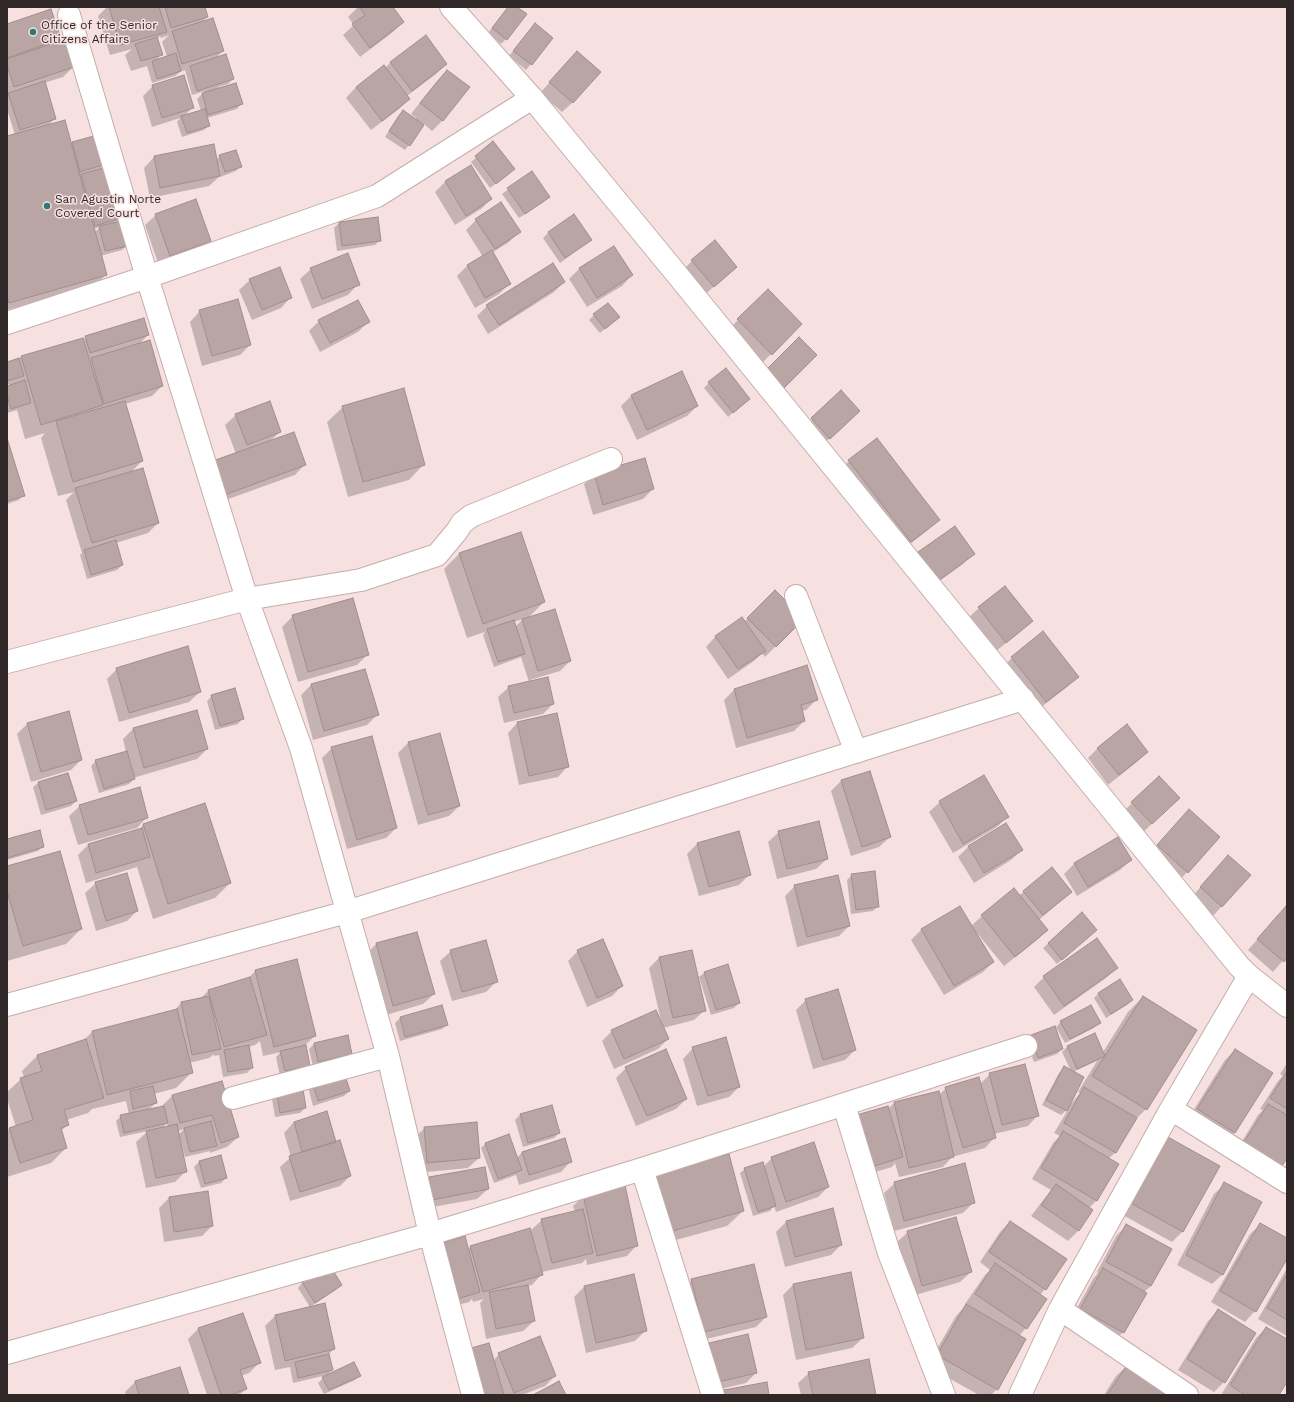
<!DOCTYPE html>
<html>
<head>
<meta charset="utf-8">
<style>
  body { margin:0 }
  #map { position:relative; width:1294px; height:1402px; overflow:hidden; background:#f7e0e0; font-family:"Work Sans",sans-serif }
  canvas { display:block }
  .frame { position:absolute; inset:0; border:8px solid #302728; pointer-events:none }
</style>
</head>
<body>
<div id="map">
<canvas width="1294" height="1402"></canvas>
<div class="frame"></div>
</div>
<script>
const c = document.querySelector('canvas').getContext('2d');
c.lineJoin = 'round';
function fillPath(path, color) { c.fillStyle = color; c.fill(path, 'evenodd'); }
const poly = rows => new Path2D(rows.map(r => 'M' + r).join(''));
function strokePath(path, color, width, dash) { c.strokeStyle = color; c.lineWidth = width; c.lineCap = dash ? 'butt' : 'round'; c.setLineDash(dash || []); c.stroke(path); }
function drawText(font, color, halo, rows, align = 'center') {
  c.font = font + ' "Work Sans",sans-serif'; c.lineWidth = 3; c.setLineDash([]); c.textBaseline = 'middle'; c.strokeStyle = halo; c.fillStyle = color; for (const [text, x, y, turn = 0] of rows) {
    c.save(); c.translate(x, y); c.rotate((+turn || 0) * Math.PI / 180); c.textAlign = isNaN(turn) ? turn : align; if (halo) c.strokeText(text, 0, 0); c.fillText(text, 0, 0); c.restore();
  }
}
const shadow = poly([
  [107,7,204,7,207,17,202,22,223,51,215,59,233,79,228,84,218,87,219,89,241,104,237,109,207,118,209,125,204,130,182,137,177,122,180,118,152,127,143,96,153,86,193,107,184,116,201,111,197,99,205,91,192,95,185,70,180,72,175,76,152,83,147,66,131,71,125,55,132,49,110,55,98,16],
  [169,35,162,42,167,57,155,61,162,54,157,40,160,36,161,38],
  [358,7,391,7,403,22,393,32,360,57,343,35,354,25,348,17],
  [508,7,515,7,506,39,501,44,488,33],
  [7,25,60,39,56,44,73,67,63,77,44,83,55,118,48,126,70,146,73,143,108,163,101,169,121,218,115,224,127,246,122,250,100,256,106,275,95,285,7,310,7,137,15,135,7,109],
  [100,227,94,233,93,229],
  [535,25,552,38,526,70,509,56],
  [577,52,573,102,562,112,540,93],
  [391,62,446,64,436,74,407,96,409,99,399,109,371,130,346,98,356,87,385,68],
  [447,71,468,88,442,121,432,131,424,124,409,145,405,150,385,137,398,116,403,111,415,120,416,118,411,114,437,81],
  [493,143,509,174,490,188,471,162],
  [214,146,216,160,220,156,241,166,236,171,220,177,220,176,209,186,150,198,144,168,154,157],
  [471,166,491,199,481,209,455,225,435,192,445,182],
  [532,172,548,197,544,202,519,218,502,194],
  [156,215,210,240,199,251,159,266,145,225],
  [574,215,591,240,560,263,543,238,548,233],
  [377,218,380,240,375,245,337,251,334,228,339,223],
  [476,220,519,232,509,242,492,253,509,284,499,294,475,308,457,276,467,266,483,257,466,230],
  [614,247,632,275,622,286,587,307,569,279,579,269],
  [692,261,725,277,703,296,682,271],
  [311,269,358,284,348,295,312,309,300,279],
  [250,280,291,297,281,308,252,320,239,290],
  [564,282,554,292,488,334,477,316,487,306],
  [768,290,801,324,761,364,728,330],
  [200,311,250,345,240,355,202,366,190,322],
  [594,315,619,317,600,333,589,320],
  [319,321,368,322,358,332,320,352,309,331],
  [148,335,139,344,162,386,152,396,125,404,142,461,129,474,158,523,148,533,116,543,122,565,117,570,87,579,80,555,82,553,66,500,74,492,58,496,41,438,45,433,25,439,17,410,7,413,7,387,10,386,9,384,7,384,7,363,19,359,21,357,83,340,86,337],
  [682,372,697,406,687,416,637,440,621,406,631,396],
  [709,383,744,403,728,417,704,388],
  [343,407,424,464,409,480,348,497,327,422],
  [236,415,280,432,270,441,305,464,295,475,209,506,236,454,225,425],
  [812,419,849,421,819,448,802,429],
  [7,441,23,495,19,500,7,504],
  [849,461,938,520,928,530,901,551,839,471],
  [595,474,653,489,643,499,593,515,584,484],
  [955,527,973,553,963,564,927,590,908,563,919,553],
  [520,533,544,602,528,618,570,661,560,671,530,680,553,704,543,714,504,723,498,697,509,687,529,682,521,657,494,667,483,635,485,632,467,638,444,569,459,554],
  [523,619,515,627,514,622],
  [775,591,803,619,765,657,762,653,754,661,728,679,706,647,716,636,744,622],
  [979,608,1031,621,1021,631,995,652,968,618],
  [293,616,368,654,357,665,298,682,282,627],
  [1043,633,1077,677,1067,687,1035,712,1001,668,1012,658],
  [117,669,200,692,189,702,119,722,107,679],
  [311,685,377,715,367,725,313,740,301,695],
  [734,690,816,700,806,710,802,711,804,721,794,731,736,748,724,700],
  [212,696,242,719,238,724,215,730,207,701],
  [196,711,207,749,197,759,133,778,134,779,129,784,99,793,91,766,96,761,126,752,123,739,133,729],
  [518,722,568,766,558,777,519,785,508,733],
  [27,724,81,760,71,770,31,782,17,734],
  [439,734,459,806,449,816,418,825,398,753,408,743],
  [332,748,396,828,386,838,347,849,322,758],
  [1098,748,1147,752,1137,762,1108,785,1088,758],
  [841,781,890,837,879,847,851,856,831,791],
  [38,783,76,801,71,806,41,815,33,787],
  [940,802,1007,817,997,827,953,853,929,812],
  [1132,803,1169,808,1141,834,1122,813],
  [204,804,230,883,215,898,153,919,137,867,86,883,78,855,89,844,139,830,143,825],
  [80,806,147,817,137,828,78,845,69,816],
  [1179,821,1219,837,1177,883,1147,856],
  [1006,824,1022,850,1011,860,974,883,958,857,968,847],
  [779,832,827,859,816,869,777,879,768,842],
  [1118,838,1131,860,1120,870,1077,896,1064,874,1074,864],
  [7,840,43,846,38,851,7,860],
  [697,844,750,874,739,885,699,896,687,854],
  [7,867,81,929,66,944,7,961],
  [1218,867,1222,906,1212,917,1191,898],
  [852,875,878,906,873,911,851,914,847,880],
  [96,883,137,911,127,921,96,931,85,893],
  [795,886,849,926,839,936,797,947,785,896],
  [1014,889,1019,896,1024,891,1071,892,1039,920,1047,930,1037,940,1004,966,977,933,976,933,993,962,983,972,944,995,911,940,921,930,960,907,971,926,982,916],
  [1286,907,1287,956,1273,972,1248,950],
  [1082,914,1091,934,1057,964,1043,948],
  [417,933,434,994,423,1004,383,1016,366,955,376,944],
  [451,951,497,981,486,992,452,1001,440,961],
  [578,951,622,986,612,996,587,1007,568,961],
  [659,958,705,1010,694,1020,663,1028,668,1039,658,1049,614,1069,602,1041,612,1031,661,1021,649,968],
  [296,961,315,1036,303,1047,309,1065,304,1070,280,1076,276,1057,281,1052,263,1056,260,1041,255,1045,248,1047,252,1068,247,1073,223,1077,219,1055,214,1056,214,1054,209,1058,189,1063,191,1073,176,1088,154,1094,156,1103,148,1110,162,1107,162,1106,172,1096,221,1082,238,1137,227,1147,210,1153,210,1151,185,1157,179,1134,184,1129,177,1131,186,1171,175,1182,146,1188,136,1142,148,1131,120,1137,116,1121,121,1116,129,1115,126,1101,92,1109,88,1113,66,1120,67,1125,61,1131,66,1148,51,1163,7,1177,7,1131,16,1127,7,1099,7,1092,21,1079,24,1077,22,1071,38,1055,83,1041,92,1032,174,1011,181,1003,200,999,209,990,247,980,255,971],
  [167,1123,168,1127,161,1129],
  [1117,968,1106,978,1054,1015,1034,987,1044,977],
  [704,973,739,1003,734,1008,711,1015,699,977],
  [1098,994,1132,1000,1127,1005,1106,1018,1094,998],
  [1143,997,1146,1109,1134,1121,1115,1153,1108,1159,1118,1165,1096,1201,1089,1208,1092,1210,1078,1231,1068,1241,1031,1216,1051,1190,1032,1179,1053,1143,1060,1136,1054,1133,1069,1108,1061,1115,1042,1105,1059,1073,1064,1068,1071,1071,1062,1052,1067,1047,1095,1035,1103,1052,1128,1012],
  [1097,1061,1078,1092,1080,1093,1070,1105,1069,1104,1073,1072],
  [806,1000,855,1050,845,1060,813,1069,796,1010],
  [400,1018,447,1025,442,1029,400,1041,395,1023],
  [1061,1022,1099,1023,1094,1028,1065,1043,1056,1027],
  [1055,1027,1062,1049,1057,1054,1034,1062,1026,1041,1031,1036],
  [347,1037,351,1054,346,1059,313,1067,309,1049,314,1044],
  [693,1048,739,1087,729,1097,697,1106,683,1059],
  [1235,1050,1235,1132,1224,1142,1188,1119,1225,1060],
  [1287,1063,1287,1156,1235,1153,1258,1115,1263,1110,1260,1109,1278,1081,1283,1076,1280,1074],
  [626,1068,686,1099,676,1109,636,1126,616,1078],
  [990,1074,1038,1115,1028,1126,994,1134,995,1137,985,1148,952,1157,943,1167,899,1177,895,1163,892,1167,858,1177,888,1109,894,1103,939,1095,946,1088,980,1084],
  [312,1082,349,1091,344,1096,313,1106,308,1087],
  [277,1094,305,1108,300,1113,275,1117,272,1099],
  [551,1106,559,1133,554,1138,523,1147,515,1120,520,1115],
  [326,1112,336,1143,350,1176,340,1186,290,1201,280,1167,291,1157,284,1133,294,1122],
  [425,1128,479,1158,468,1168,417,1173,414,1138],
  [486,1143,517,1158,522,1152,571,1161,561,1172,519,1185,516,1175,494,1183,481,1148],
  [1156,1147,1218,1166,1182,1232,1172,1242,1119,1213],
  [220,1157,226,1178,221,1183,201,1188,194,1167,199,1162],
  [772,1158,828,1187,818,1197,776,1212,774,1206,770,1211,753,1216,740,1173,745,1169,763,1167],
  [484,1168,488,1189,477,1199,422,1209,419,1188,429,1178],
  [895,1183,974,1202,963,1213,894,1231,884,1193],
  [1225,1184,1223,1274,1212,1284,1177,1265,1214,1194],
  [639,1191,743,1211,727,1226,654,1246],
  [207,1192,212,1226,202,1236,164,1242,159,1208,169,1198],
  [584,1196,637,1245,627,1256,587,1265,586,1259,582,1263,542,1272,542,1274,532,1285,527,1286,534,1321,523,1331,486,1339,480,1303,484,1299,473,1302,472,1299,469,1302,440,1310,467,1250,471,1247,530,1231,542,1220,575,1212,573,1206],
  [786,1222,841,1245,831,1255,785,1267,776,1232],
  [1010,1222,1065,1259,1045,1289,1040,1295,1046,1299,1026,1328,1019,1336,997,1389,991,1395,979,1395,927,1366,956,1316,966,1305,965,1304,985,1275,990,1270,980,1262,1000,1232],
  [1261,1224,1287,1239,1287,1257,1255,1311,1245,1322,1211,1302,1250,1234],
  [1126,1226,1151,1286,1144,1292,1123,1332,1113,1342,1071,1319,1093,1279,1098,1273,1097,1272,1116,1236],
  [908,1232,971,1272,960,1282,912,1296,897,1242],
  [1287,1268,1287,1336,1258,1319],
  [633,1275,645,1331,635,1341,586,1353,574,1297,584,1287],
  [692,1280,766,1317,756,1327,694,1342,682,1290],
  [302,1283,341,1285,336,1290,310,1307,298,1288],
  [793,1285,863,1338,852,1348,796,1360,783,1295],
  [1218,1310,1224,1382,1214,1392,1178,1370,1208,1321],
  [243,1314,259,1363,249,1373,241,1376,246,1389,239,1395,207,1395,188,1339,198,1329],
  [275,1316,334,1349,328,1355,332,1370,327,1375,293,1383,290,1367,275,1370,265,1326],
  [1266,1328,1287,1341,1287,1380,1278,1395,1221,1395,1256,1338],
  [710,1344,756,1373,746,1383,708,1392,700,1354],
  [499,1354,555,1376,545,1386,522,1395,464,1395],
  [1127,1366,1171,1395,1104,1395,1116,1376],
  [809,1373,875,1395,801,1395,798,1383],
  [359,1376,355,1380,324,1394,318,1383,323,1378],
  [135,1382,188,1395,126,1395,125,1392]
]);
const building = poly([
  [109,7,159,7,167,32,120,45,109,7],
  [165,7,205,7,208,17,171,28,165,7],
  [359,7,393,7,404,22,370,48,352,24,365,15,359,7],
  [508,7,517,7,527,14,507,40,492,28,508,7],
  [51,9,61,39,7,58,7,24,51,9],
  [213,18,224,51,182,64,172,31,213,18],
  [535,23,553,38,532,65,513,51,535,23],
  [426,35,447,64,412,91,390,62,426,35],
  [157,37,163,55,141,61,135,44,157,37],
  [65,39,74,67,14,87,7,65,7,59,65,39],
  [577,51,601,72,573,103,549,82,577,51],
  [176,53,181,71,157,79,152,61,176,53],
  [226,54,234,79,197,91,190,66,226,54],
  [384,65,410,99,382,121,356,87,384,65],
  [447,70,470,87,443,121,420,103,447,70],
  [184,75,194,108,162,118,152,85,184,75],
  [45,81,56,119,20,130,8,93,45,81],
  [236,83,243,104,208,115,202,93,236,83],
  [205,109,210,126,187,133,181,116,205,109],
  [403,110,424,125,410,146,389,131,403,110],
  [65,120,107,275,9,303,7,296,7,136,65,120],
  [101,134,109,163,80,172,72,142,101,134],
  [493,141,515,169,496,184,475,156,493,141],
  [214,144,220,176,160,188,154,156,214,144],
  [236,150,242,167,225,172,219,155,236,150],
  [471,165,492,199,466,216,445,181,471,165],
  [108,167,122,218,95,226,81,174,108,167],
  [532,171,550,197,525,214,507,188,532,171],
  [196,199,211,241,170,256,155,214,196,199],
  [501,202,521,232,495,249,475,219,501,202],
  [574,214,592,240,565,258,548,232,574,214],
  [378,217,381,241,342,246,339,222,378,217],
  [122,221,128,246,105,251,99,226,122,221],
  [715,240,737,267,714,287,691,260,715,240],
  [614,246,633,275,597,298,579,268,614,246],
  [492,250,511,284,485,298,467,265,492,250],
  [348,253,360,285,322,299,310,268,348,253],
  [553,263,565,282,499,325,486,305,553,263],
  [280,267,292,298,262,310,249,279,280,267],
  [768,289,802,324,772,355,737,319,768,289],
  [238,299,251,345,212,356,199,310,238,299],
  [358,300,370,322,330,343,318,320,358,300],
  [608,303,620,317,605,329,593,314,608,303],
  [144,318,149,335,90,353,85,336,144,318],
  [799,337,817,355,783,389,765,371,799,337],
  [83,338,103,405,41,425,21,356,83,338],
  [150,340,163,386,104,404,91,358,150,340],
  [19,358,24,376,7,381,7,362,19,358],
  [726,368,750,399,733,413,708,382,726,368],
  [682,371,698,406,647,430,631,395,682,371],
  [25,380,31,403,11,409,7,395,7,386,25,380],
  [404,388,425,465,363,482,342,406,404,388],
  [841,390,860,411,830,439,811,418,841,390],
  [125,401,143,461,73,482,56,421,125,401],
  [270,401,281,432,247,445,235,414,270,401],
  [294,432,306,465,219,497,207,463,294,432],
  [7,438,25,496,7,501,7,438],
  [877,438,940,520,911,542,848,460,877,438],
  [645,458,654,489,603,505,594,473,645,458],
  [143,468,159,523,92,543,75,488,143,468],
  [955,526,975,554,938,581,918,552,955,526],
  [521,532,545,602,483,624,459,553,521,532],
  [116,540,123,565,91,575,84,550,116,540],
  [1005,586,1033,621,1006,643,978,607,1005,586],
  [775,590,804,619,776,647,747,618,775,590],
  [353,598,369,655,308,672,292,615,353,598],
  [555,609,571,661,538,671,522,619,555,609],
  [742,617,766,651,738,669,715,636,742,617],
  [514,620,525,654,498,662,487,629,514,620],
  [1043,631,1079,677,1046,702,1011,657,1043,631],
  [188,646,201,692,129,713,116,668,188,646],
  [807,665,818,700,801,705,805,721,747,738,734,689,807,665],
  [365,669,379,715,324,731,311,684,365,669],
  [548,677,554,704,514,713,508,686,548,677],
  [235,688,244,719,220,726,211,695,235,688],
  [197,710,208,749,144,768,133,728,197,710],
  [69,711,82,760,41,772,27,723,69,711],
  [557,713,569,767,529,776,517,722,557,713],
  [1127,724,1148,752,1119,775,1097,748,1127,724],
  [440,733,460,806,428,815,408,742,440,733],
  [372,736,397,828,357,840,331,747,372,736],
  [127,751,135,779,104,789,95,760,127,751],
  [870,771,891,837,862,847,841,780,870,771],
  [68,773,77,801,46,810,38,782,68,773],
  [984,775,1009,817,963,844,939,801,984,775],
  [1159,776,1180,798,1152,824,1131,802,1159,776],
  [140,787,148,818,88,835,79,805,140,787],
  [205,803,231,883,168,904,143,824,205,803],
  [1189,809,1220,837,1188,873,1157,845,1189,809],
  [819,821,828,859,787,869,778,831,819,821],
  [1006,823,1023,850,984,873,968,846,1006,823],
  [142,828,150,857,96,873,88,844,142,828],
  [40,830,44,847,7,858,7,839,40,830],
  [739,831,751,875,709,887,697,843,739,831],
  [1118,837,1132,860,1088,887,1074,863,1118,837],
  [60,851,82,929,23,946,7,891,7,866,60,851],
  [1228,855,1251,875,1222,907,1200,887,1228,855],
  [1052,867,1072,892,1043,915,1023,891,1052,867],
  [875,871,879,907,856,910,851,874,875,871],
  [127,873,138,911,106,921,95,882,127,873],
  [838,875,850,926,807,937,794,885,838,875],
  [1014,888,1048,930,1015,957,981,915,1014,888],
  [960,906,994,962,954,986,921,929,960,906],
  [1286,906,1287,958,1284,962,1257,939,1286,906],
  [1082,912,1097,930,1062,960,1048,943,1082,912],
  [417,932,435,994,393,1006,376,943,417,932],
  [1097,938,1118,968,1064,1006,1043,976,1097,938],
  [603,939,623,986,597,998,577,950,603,939],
  [486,940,498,982,462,992,450,950,486,940],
  [692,950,706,1011,673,1018,659,957,692,950],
  [297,959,316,1036,274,1047,255,970,297,959],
  [728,964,740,1003,716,1010,704,972,728,964],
  [250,977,267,1035,224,1047,208,990,250,977],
  [1120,979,1133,1000,1111,1014,1098,993,1120,979],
  [838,989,856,1050,823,1060,805,999,838,989],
  [209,996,221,1049,192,1055,181,1002,209,996],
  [1143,996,1197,1030,1147,1110,1092,1076,1143,996],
  [442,1005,448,1025,405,1037,400,1017,442,1005],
  [1091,1005,1101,1023,1070,1039,1060,1021,1091,1005],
  [177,1009,193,1073,107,1095,92,1031,177,1009],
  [656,1010,669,1039,624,1059,611,1030,656,1010],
  [1055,1026,1063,1049,1038,1058,1031,1035,1055,1026],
  [1095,1033,1105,1056,1077,1069,1067,1046,1095,1033],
  [348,1035,352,1054,318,1062,314,1043,348,1035],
  [726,1037,740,1087,708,1096,692,1047,726,1037],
  [86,1039,104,1098,64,1110,69,1125,61,1128,67,1148,20,1163,9,1128,33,1120,20,1078,42,1071,37,1055,86,1039],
  [249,1045,253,1068,228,1072,224,1050,249,1045],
  [306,1045,310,1066,285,1071,280,1051,306,1045],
  [666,1049,687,1099,647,1116,625,1067,666,1049],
  [1235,1049,1273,1073,1235,1133,1197,1109,1235,1049],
  [1025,1064,1039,1116,1002,1125,989,1073,1025,1064],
  [1064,1066,1084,1077,1067,1111,1046,1100,1064,1066],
  [1287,1071,1287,1109,1270,1098,1287,1071],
  [344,1072,350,1091,318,1101,312,1082,344,1072],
  [979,1077,996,1138,963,1148,945,1087,979,1077],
  [222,1081,239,1137,221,1143,212,1115,180,1123,172,1095,222,1081],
  [153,1086,157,1103,133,1109,130,1091,153,1086],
  [1084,1087,1137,1118,1116,1153,1064,1123,1084,1087],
  [303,1089,306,1108,280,1113,277,1094,303,1089],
  [939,1091,954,1157,909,1168,894,1102,939,1091],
  [1268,1104,1287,1115,1287,1158,1282,1166,1244,1142,1268,1104],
  [552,1105,560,1133,528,1143,520,1114,552,1105],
  [164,1106,168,1123,124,1133,120,1115,164,1106],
  [888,1106,903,1157,868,1168,853,1116,888,1106],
  [327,1111,336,1142,302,1152,294,1122,327,1111],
  [211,1121,217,1146,190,1152,184,1128,211,1121],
  [477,1122,480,1158,427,1163,424,1127,477,1122],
  [177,1124,187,1172,156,1178,146,1131,177,1124],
  [1063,1131,1119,1164,1097,1201,1041,1168,1063,1131],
  [509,1134,522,1170,498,1179,485,1143,509,1134],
  [1166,1136,1220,1166,1183,1232,1129,1202,1166,1136],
  [565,1138,572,1162,529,1175,522,1152,565,1138],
  [340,1140,351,1176,300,1192,289,1156,340,1140],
  [814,1142,829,1187,786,1202,771,1157,814,1142],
  [729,1154,744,1211,669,1232,653,1174,729,1154],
  [221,1155,227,1178,205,1184,199,1161,221,1155],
  [763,1162,776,1206,758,1212,744,1168,763,1162],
  [965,1163,975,1203,904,1221,894,1182,965,1163],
  [485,1167,489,1189,432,1200,429,1177,485,1167],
  [1224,1182,1262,1202,1223,1275,1186,1255,1224,1182],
  [1056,1184,1093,1210,1079,1231,1041,1205,1056,1184],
  [625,1185,638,1246,597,1256,583,1195,625,1185],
  [208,1191,213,1226,174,1232,169,1197,208,1191],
  [833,1208,842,1245,795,1257,786,1221,833,1208],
  [583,1209,593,1253,552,1263,541,1219,583,1209],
  [956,1217,972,1272,922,1286,907,1231,956,1217],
  [1010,1221,1067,1259,1046,1290,989,1252,1010,1221],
  [1260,1223,1287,1238,1287,1259,1256,1312,1220,1291,1260,1223],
  [1126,1224,1172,1249,1151,1286,1106,1262,1126,1224],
  [530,1228,543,1275,483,1292,470,1246,530,1228],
  [465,1236,480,1292,451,1301,435,1245,465,1236],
  [995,1263,1047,1299,1027,1329,975,1294,995,1263],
  [329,1264,342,1285,315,1303,302,1282,329,1264],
  [754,1264,767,1317,704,1332,691,1279,754,1264],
  [1103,1268,1147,1293,1124,1333,1080,1309,1103,1268],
  [851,1272,864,1338,806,1350,793,1284,851,1272],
  [634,1274,647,1331,596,1343,584,1286,634,1274],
  [1287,1274,1287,1320,1267,1308,1287,1274],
  [528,1285,535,1321,496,1329,489,1292,528,1285],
  [325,1303,335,1349,285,1361,275,1315,325,1303],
  [966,1304,1026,1339,998,1390,937,1355,966,1304],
  [1218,1309,1256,1333,1225,1383,1187,1359,1218,1309],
  [243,1313,261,1363,240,1370,247,1389,230,1395,221,1395,198,1328,243,1313],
  [1266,1327,1287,1339,1287,1382,1279,1395,1245,1395,1230,1385,1266,1327],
  [748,1334,757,1373,718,1382,709,1343,748,1334],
  [540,1336,556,1376,514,1393,498,1353,540,1336],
  [489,1343,504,1395,477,1395,464,1350,489,1343],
  [329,1354,333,1370,298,1378,295,1362,329,1354],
  [869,1359,876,1395,813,1395,808,1372,869,1359],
  [354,1362,361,1376,329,1390,322,1377,354,1362],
  [1127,1365,1173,1395,1107,1395,1127,1365],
  [180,1367,189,1395,139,1395,135,1381,180,1367],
  [559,1381,566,1395,533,1395,559,1381],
  [767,1382,769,1395,724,1395,724,1390,767,1382]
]);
const street = poly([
  [69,15,147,277,247,599,301,748,388,1056,430,1234,473,1395],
  [7,323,147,277,377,196,532,98],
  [796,596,856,752],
  [7,662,247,599,361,580,437,555,457,531,462,523,471,516,611,459],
  [7,1005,347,912,1023,699],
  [233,1098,388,1056],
  [844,1105,889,1253,944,1395],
  [1171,1109,1287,1182],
  [642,1169,713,1395],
  [1060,1309,1187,1395],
  [7,1353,430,1234,642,1169,1026,1046],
  [1020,1395,1060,1309,1171,1109,1249,976]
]);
const secondary = poly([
  [451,7,532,98,675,272,1239,966,1249,976,1287,1006]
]);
const markers = [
  [33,32,4,"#2e7878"],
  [47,206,4,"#2e7878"]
];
const poiNames = [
  ["Office of the Senior",41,25],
  ["Citizens Affairs",41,39],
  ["San Agustin Norte",55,199],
  ["Covered Court",55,213]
];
fillPath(shadow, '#0003');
fillPath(building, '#baa5a5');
strokePath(building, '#a28c8d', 1);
strokePath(street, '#c3adad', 24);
strokePath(secondary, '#c3adad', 24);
strokePath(street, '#fff', 22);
strokePath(secondary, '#fff', 22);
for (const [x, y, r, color] of markers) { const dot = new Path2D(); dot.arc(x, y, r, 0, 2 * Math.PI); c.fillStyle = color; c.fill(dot); strokePath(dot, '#f7e0e0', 1.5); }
drawText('12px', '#302728', '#f7e0e0', poiNames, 'left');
</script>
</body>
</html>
